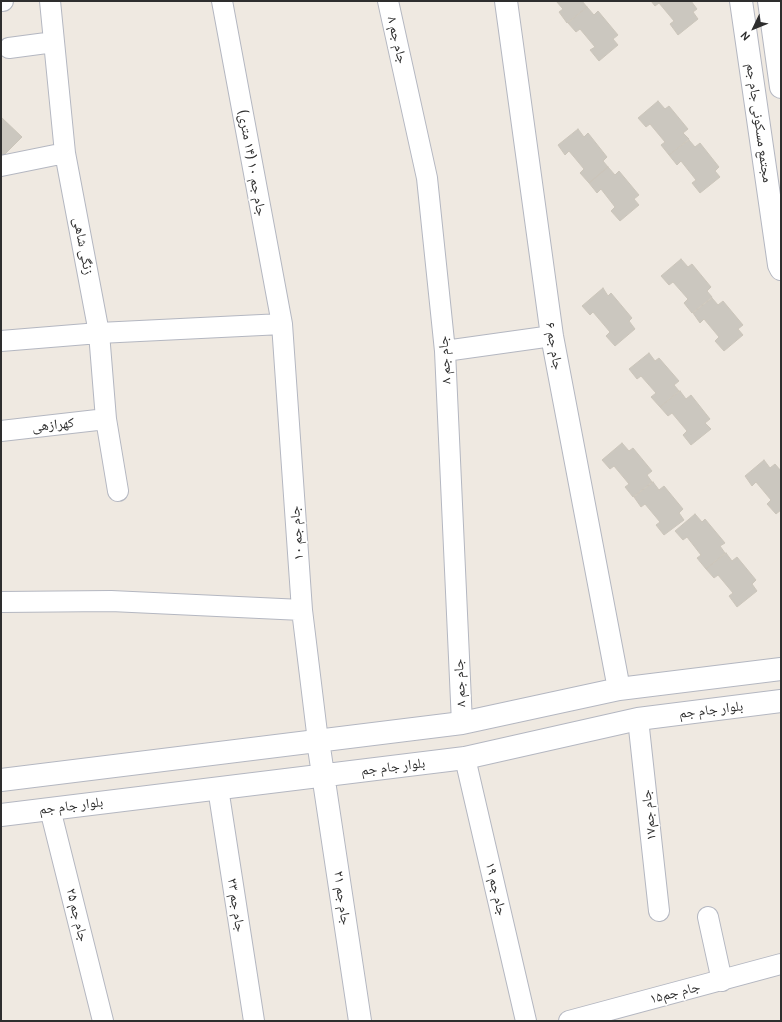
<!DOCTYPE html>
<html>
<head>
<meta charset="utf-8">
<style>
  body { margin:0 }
  #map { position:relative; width:782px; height:1022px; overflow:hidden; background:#efe9e1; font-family:Cabin,sans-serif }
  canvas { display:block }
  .frame { position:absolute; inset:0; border:2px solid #2e2e2e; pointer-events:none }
  .north { position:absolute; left:734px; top:8px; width:40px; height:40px; -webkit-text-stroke:3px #fff; paint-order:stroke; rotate:227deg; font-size:11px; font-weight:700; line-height:16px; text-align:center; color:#2e2e2e }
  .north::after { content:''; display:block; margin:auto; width:14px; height:18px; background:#2e2e2e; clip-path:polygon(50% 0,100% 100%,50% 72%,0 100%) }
</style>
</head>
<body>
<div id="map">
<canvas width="782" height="1022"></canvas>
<div class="frame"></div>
<div class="north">N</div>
</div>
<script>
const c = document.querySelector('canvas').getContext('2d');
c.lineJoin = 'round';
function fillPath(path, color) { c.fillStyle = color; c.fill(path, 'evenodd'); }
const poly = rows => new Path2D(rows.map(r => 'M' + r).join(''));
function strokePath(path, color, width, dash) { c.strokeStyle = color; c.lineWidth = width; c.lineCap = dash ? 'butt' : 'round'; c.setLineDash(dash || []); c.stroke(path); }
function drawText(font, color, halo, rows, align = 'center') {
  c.font = font + ' Cabin,"Noto Naskh Arabic",sans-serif'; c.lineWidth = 3.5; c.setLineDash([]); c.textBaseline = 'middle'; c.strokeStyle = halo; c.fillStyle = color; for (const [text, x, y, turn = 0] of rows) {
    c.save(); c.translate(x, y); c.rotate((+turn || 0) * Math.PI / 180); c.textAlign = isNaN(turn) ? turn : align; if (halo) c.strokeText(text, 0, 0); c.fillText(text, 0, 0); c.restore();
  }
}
const building = poly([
  [556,1,582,1,587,7,567,23,559,12,563,9,556,1],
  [651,1,691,1,697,9,693,12,698,19,678,35,670,24,674,21,659,3,655,6,651,1],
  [587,7,594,15,598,11,618,35,613,39,618,45,599,61,590,50,595,47,580,29,576,32,568,23,587,7],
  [658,101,665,109,669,106,688,129,683,133,689,139,669,155,661,145,665,142,650,124,646,127,638,118,658,101],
  [1,117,22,137,1,158,1,117],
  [578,129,584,137,588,133,607,157,603,161,608,167,589,183,580,173,584,169,569,151,565,155,558,145,578,129],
  [689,140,695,147,700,143,719,167,715,171,720,177,700,193,692,183,696,180,681,161,677,165,669,155,689,140],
  [608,167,615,175,619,171,639,195,634,199,639,205,620,221,611,211,615,207,601,189,597,193,589,183,608,167],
  [681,259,688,267,692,264,711,287,707,291,712,297,692,313,684,303,688,299,673,282,669,285,661,276,681,259],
  [603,288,608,296,611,293,632,318,629,321,635,329,615,346,606,336,610,332,593,312,590,315,582,306,603,288],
  [712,298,718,305,723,301,743,325,738,329,743,335,724,351,715,341,719,337,704,319,700,323,693,313,712,298],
  [649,353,655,361,659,358,679,381,674,385,679,391,660,407,651,397,656,393,641,376,637,379,629,369,649,353],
  [680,391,686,399,691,395,710,419,705,423,711,429,691,445,683,435,687,431,672,413,668,416,660,407,680,391],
  [622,443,629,451,633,448,652,471,647,475,652,482,633,497,625,487,629,484,614,466,610,469,602,460,622,443],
  [764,460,770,468,775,464,781,471,781,510,776,514,767,504,771,500,756,482,752,486,745,476,764,460],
  [653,482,659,490,664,486,683,509,679,513,684,520,664,535,656,525,660,522,645,504,641,507,634,497,653,482],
  [695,514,702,522,705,519,725,543,720,546,725,553,706,569,697,558,701,555,687,537,683,540,675,531,695,514],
  [726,553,732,561,737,557,756,580,752,584,757,591,737,607,729,596,733,593,718,575,714,578,706,569,726,553]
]);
const street = poly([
  [1,1,3,1],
  [50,1,65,153,99,333,106,419,118,491],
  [222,1,282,324,302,610,318,741],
  [388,1,427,178,445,351,462,723],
  [9,48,54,42],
  [1,166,65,153],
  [1,341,99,333,282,324],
  [445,351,552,336],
  [1,431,106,419],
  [1,602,111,601,302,610],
  [638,719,659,911],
  [465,758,526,1021],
  [218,788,254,1021],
  [50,809,103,1021],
  [708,917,722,981],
  [569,1021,781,964]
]);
const secondary = poly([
  [506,1,552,336,619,689],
  [741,1,779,265,781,269],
  [769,1,781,87],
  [318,741,360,1021],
  [1,780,462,723,619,689,781,669],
  [1,815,465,758,638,719,781,701]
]);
const streetNames = [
  ["جام جم ۸",397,40,77],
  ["مجتمع مسکونی جام جم",759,123,82],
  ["جام جم ۱۰ (۱۴ متری)",252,163,80],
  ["زنگی شاهی",83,246,79],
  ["جام جم ۶",554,346,80],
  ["جام جم ۸",445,360,-94],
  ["کهرازهی",53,425,-6],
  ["جام جم ۱۰",297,533,-94],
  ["جام جم ۸",460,683,-93],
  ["بلوار جام جم",711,710,-7],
  ["بلوار جام جم",393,767,-7],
  ["بلوار جام جم",71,806,-7],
  ["جام جم۱۷",649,815,-96],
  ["جام جم ۱۹",496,889,77],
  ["جام جم ۲۱",342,898,82],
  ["جام جم ۲۳",236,905,81],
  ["جام جم ۲۵",77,915,76],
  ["جام جم۱۵",675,993,-15]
];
fillPath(building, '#cbc7bf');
strokePath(building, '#cbc5ba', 1);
strokePath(street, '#b4b7c1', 22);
strokePath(secondary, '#b4b7c1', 24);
strokePath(street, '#fff', 20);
strokePath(secondary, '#fff', 22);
drawText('14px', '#2e2e2e', '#fff', streetNames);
</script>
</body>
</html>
